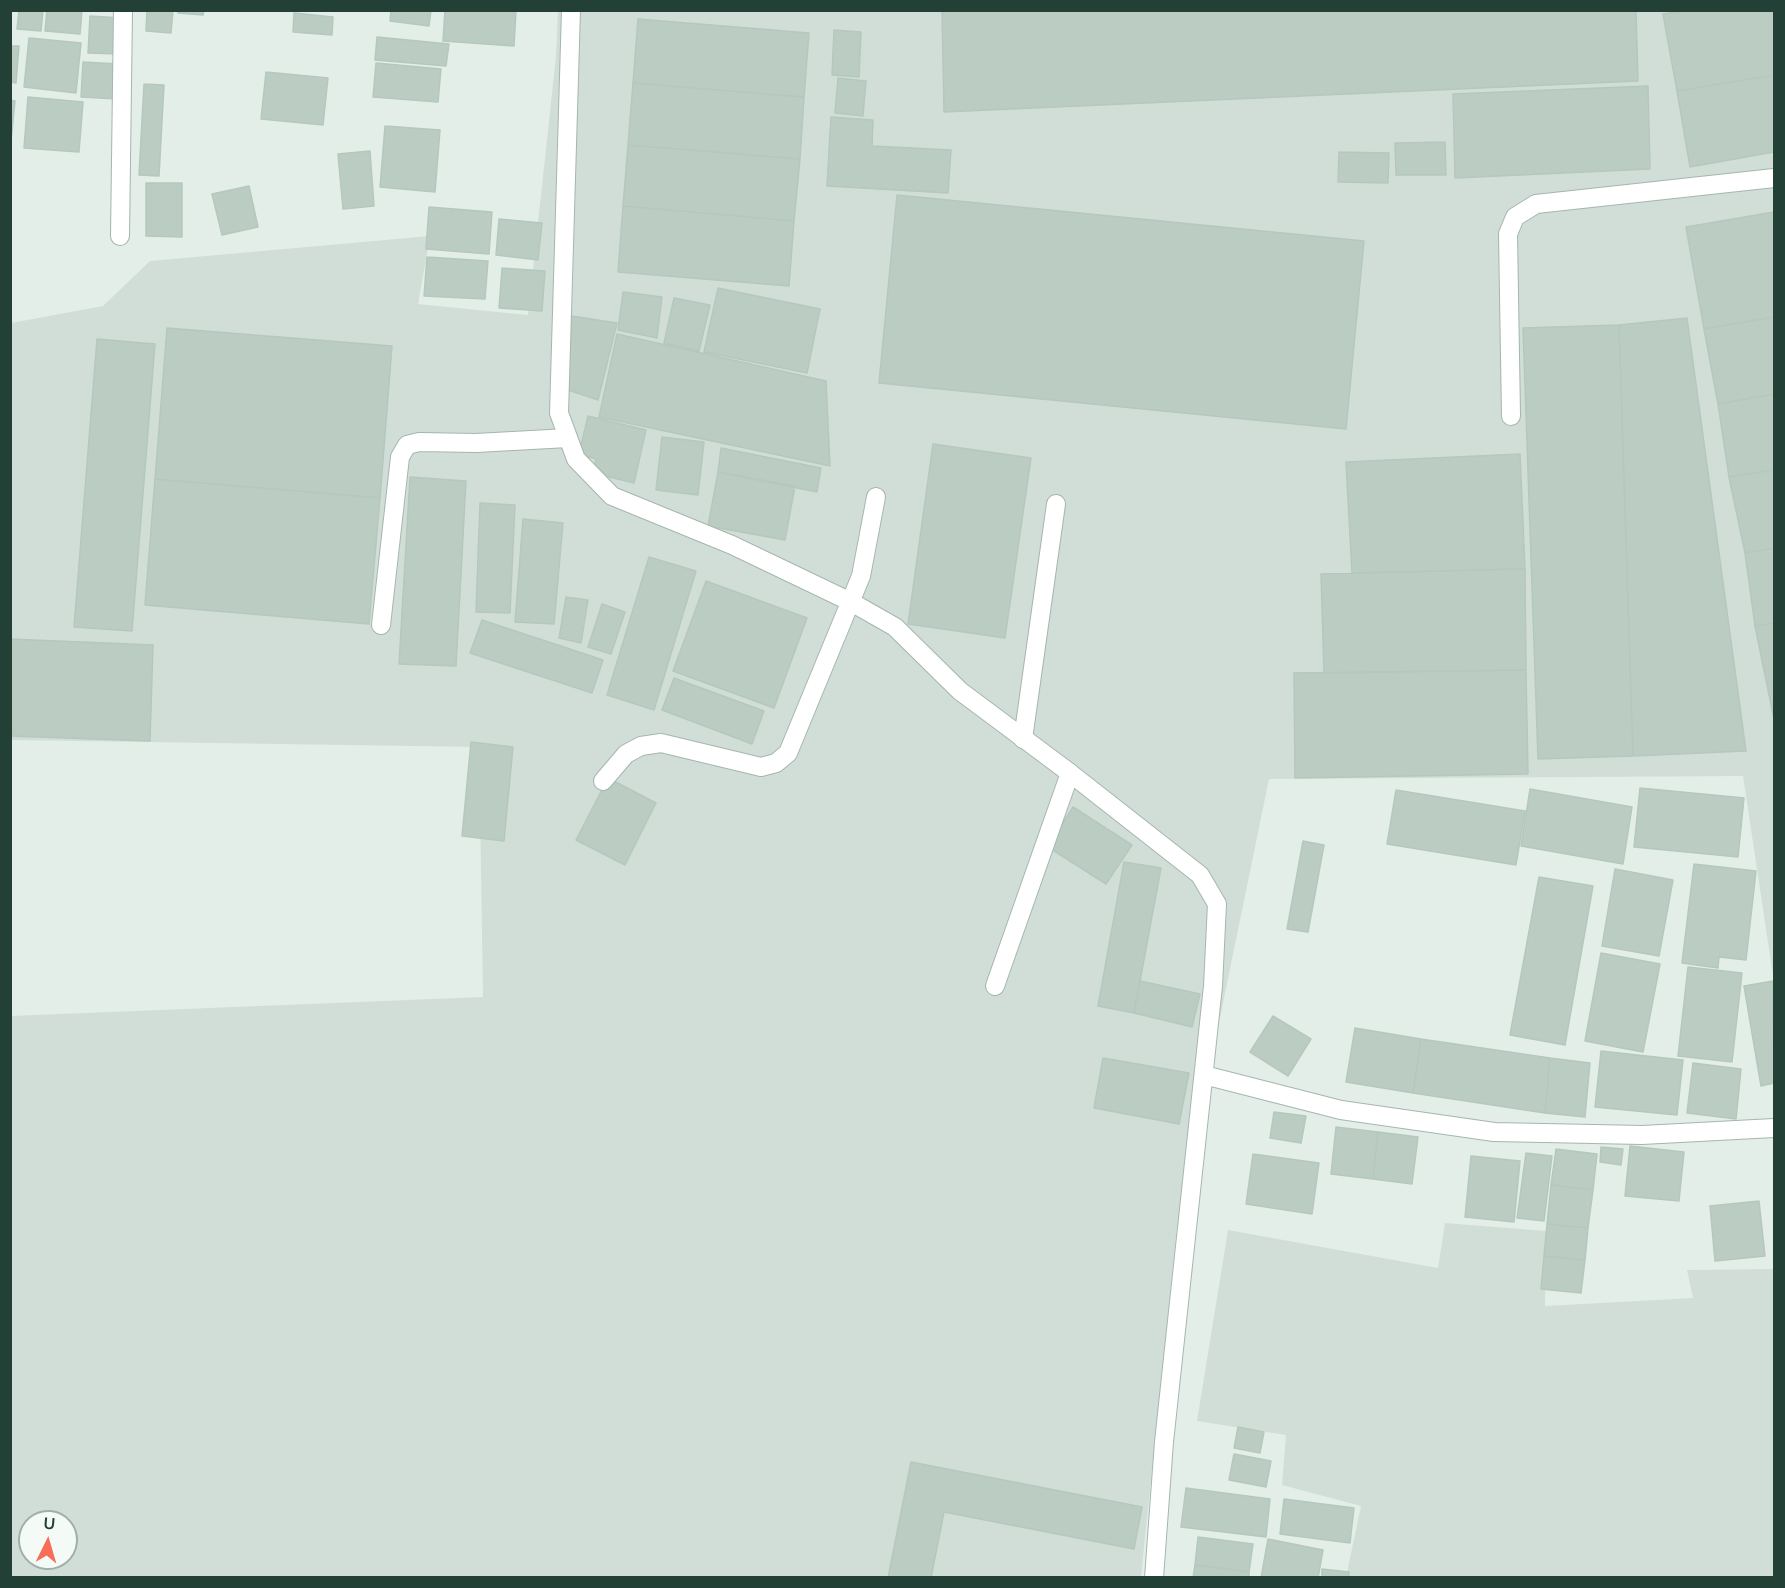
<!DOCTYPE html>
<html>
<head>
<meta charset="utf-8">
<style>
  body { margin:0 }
  #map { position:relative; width:1785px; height:1588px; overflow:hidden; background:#e3eee8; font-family:"Nunito Sans",sans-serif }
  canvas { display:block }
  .frame { position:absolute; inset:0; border:12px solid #224035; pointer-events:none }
  .north { position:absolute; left:18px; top:1510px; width:60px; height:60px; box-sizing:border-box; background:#f4faf6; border:2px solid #a0b0a9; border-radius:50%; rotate:5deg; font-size:16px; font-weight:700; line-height:24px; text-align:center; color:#224035 }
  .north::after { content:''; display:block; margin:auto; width:21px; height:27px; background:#f76d58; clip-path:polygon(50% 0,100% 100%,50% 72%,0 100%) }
</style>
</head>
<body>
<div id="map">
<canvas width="1785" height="1588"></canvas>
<div class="frame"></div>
<div class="north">U</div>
</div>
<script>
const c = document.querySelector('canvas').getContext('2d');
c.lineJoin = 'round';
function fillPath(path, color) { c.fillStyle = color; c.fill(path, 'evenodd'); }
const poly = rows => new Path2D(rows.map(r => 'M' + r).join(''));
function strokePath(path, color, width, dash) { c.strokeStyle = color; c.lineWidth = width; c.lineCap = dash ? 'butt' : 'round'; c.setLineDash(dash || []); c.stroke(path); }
const built = poly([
  [558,11,1774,11,1774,982,1743,776,1269,779,1177,1227,1141,1577,11,1577,10,1016,483,997,479,747,11,740,11,323,103,306,150,261,430,236,418,304,528,315,556,56],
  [30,1522,66,1522,66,1558,30,1558],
  [1445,1223,1546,1231,1545,1306,1693,1298,1687,1270,1774,1269,1774,1577,1346,1577,1361,1506,1282,1485,1286,1435,1197,1421,1228,1230,1438,1268]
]);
const building = poly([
  [19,10,43,10,41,31,17,29,19,10],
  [47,10,82,10,80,34,45,31,47,10],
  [147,10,173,10,171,33,146,31,147,10],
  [178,10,204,10,203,15,178,13,178,10],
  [391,10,431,10,429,26,390,21,391,10],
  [445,10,516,10,514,46,443,41,445,10],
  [942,10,1636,10,1638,81,944,112,942,10],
  [1685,10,1774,10,1774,75,1677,91,1663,14,1685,10],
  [294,13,333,17,332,35,293,32,294,13],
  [90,16,122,18,120,54,88,53,90,16],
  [638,19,809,33,804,97,633,83,638,19],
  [834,30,861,32,859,77,832,75,834,30],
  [377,37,449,44,446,66,375,60,377,37],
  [29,38,81,43,76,93,24,87,29,38],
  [10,46,19,46,16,83,10,82,10,46],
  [83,62,118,64,117,99,81,97,83,62],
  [376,63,441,69,438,102,373,97,376,63],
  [266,72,328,78,323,125,261,119,266,72],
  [1774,75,1774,152,1690,167,1677,91,1774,75],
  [838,78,866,81,863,116,835,113,838,78],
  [633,83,804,97,800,159,628,145,633,83],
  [144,84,164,85,159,176,139,175,144,84],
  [1648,86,1650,169,1455,178,1453,94,1648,86],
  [28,97,83,102,79,152,24,148,28,97],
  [10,100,15,101,11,141,10,141,10,100],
  [831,117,873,120,872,146,951,150,948,193,827,186,831,117],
  [385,126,440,130,435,192,380,187,385,126],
  [1445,142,1446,175,1396,175,1395,143,1445,142],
  [628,145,800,159,794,221,623,206,628,145],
  [370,151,374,206,343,209,338,154,370,151],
  [1339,152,1389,153,1388,183,1338,182,1339,152],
  [146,183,182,183,182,237,146,236,146,183],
  [249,186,258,227,222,235,212,194,249,186],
  [897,195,1364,241,1346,429,879,383,897,195],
  [623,206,794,221,789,286,618,272,623,206],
  [429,207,492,212,489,254,426,249,429,207],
  [1774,212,1774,317,1704,329,1686,227,1774,212],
  [499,219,542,223,538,260,496,255,499,219],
  [427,257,488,261,485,299,424,296,427,257],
  [502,268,545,271,542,311,499,308,502,268],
  [718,288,820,309,807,373,704,352,718,288],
  [623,292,662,297,657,338,618,330,623,292],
  [674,298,710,305,699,351,664,343,674,298],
  [565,315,617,323,598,400,568,390,565,315],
  [1774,317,1774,394,1718,404,1704,329,1774,317],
  [1687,318,1746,751,1633,756,1619,325,1687,318],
  [1619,325,1633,756,1538,759,1523,328,1619,325],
  [167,328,392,346,380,498,155,479,167,328],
  [617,334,826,381,830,466,599,417,617,334],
  [97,339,155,344,132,631,74,627,97,339],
  [1774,394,1774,470,1729,477,1718,404,1774,394],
  [588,416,646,430,634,483,593,473,596,459,579,454,588,416],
  [662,437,704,442,698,495,656,490,662,437],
  [933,444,1031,458,1005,638,908,624,933,444],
  [721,448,821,468,817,492,718,472,721,448],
  [1520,454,1525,569,1352,573,1346,462,1520,454],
  [1774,470,1774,548,1745,553,1729,477,1774,470],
  [718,472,795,486,785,540,708,526,718,472],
  [410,477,466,481,456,666,399,664,410,477],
  [155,479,380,498,369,624,145,605,155,479],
  [480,503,515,505,510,613,476,612,480,503],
  [523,519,563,523,554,624,515,622,523,519],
  [1774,548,1774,623,1755,626,1745,553,1774,548],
  [649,557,696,571,654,710,607,695,649,557],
  [1525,569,1526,670,1324,673,1321,574,1525,569],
  [706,581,807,618,774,708,673,671,706,581],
  [566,597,588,600,581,643,559,638,566,597],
  [602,604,625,612,611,654,588,647,602,604],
  [482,620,603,660,592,693,470,653,482,620],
  [1774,623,1774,719,1755,626,1774,623],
  [10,639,153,645,150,741,10,736,10,639],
  [1526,670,1528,774,1295,778,1294,673,1526,670],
  [674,678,764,711,752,744,662,710,674,678],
  [471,742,513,747,504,841,462,836,471,742],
  [608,778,656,803,625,865,576,840,608,778],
  [1640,788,1744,798,1738,857,1634,847,1640,788],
  [1530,789,1632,807,1623,864,1521,846,1530,789],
  [1396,790,1525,811,1516,865,1387,844,1396,790],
  [1073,807,1132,845,1106,884,1048,847,1073,807],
  [1303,841,1324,845,1308,932,1287,929,1303,841],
  [1124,862,1161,868,1134,1013,1098,1006,1124,862],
  [1694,864,1756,871,1746,960,1719,957,1718,968,1682,963,1694,864],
  [1615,869,1673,880,1659,956,1602,946,1615,869],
  [1539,877,1593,886,1565,1045,1510,1035,1539,877],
  [1601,953,1660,964,1643,1052,1585,1041,1601,953],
  [1688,967,1742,973,1732,1062,1678,1056,1688,967],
  [1140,981,1200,994,1192,1027,1134,1013,1140,981],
  [1773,981,1774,1083,1761,1086,1744,986,1773,981],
  [1273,1016,1311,1039,1288,1076,1250,1052,1273,1016],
  [1355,1028,1421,1039,1413,1093,1346,1082,1355,1028],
  [1421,1039,1550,1058,1545,1113,1413,1093,1421,1039],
  [1601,1051,1683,1060,1677,1115,1595,1107,1601,1051],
  [1103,1058,1189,1073,1179,1124,1094,1108,1103,1058],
  [1550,1058,1590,1063,1585,1117,1545,1113,1550,1058],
  [1693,1063,1741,1069,1736,1119,1687,1113,1693,1063],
  [1274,1112,1306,1116,1301,1143,1270,1138,1274,1112],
  [1336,1127,1378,1132,1373,1179,1331,1174,1336,1127],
  [1378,1132,1418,1137,1412,1184,1373,1179,1378,1132],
  [1630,1146,1684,1152,1679,1201,1625,1196,1630,1146],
  [1601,1147,1623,1149,1621,1165,1600,1162,1601,1147],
  [1556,1149,1597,1154,1593,1190,1551,1185,1556,1149],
  [1526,1153,1552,1156,1544,1221,1517,1218,1526,1153],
  [1253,1154,1319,1163,1312,1214,1246,1204,1253,1154],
  [1471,1156,1520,1161,1514,1222,1465,1217,1471,1156],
  [1551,1185,1593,1190,1588,1228,1547,1224,1551,1185],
  [1759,1201,1765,1256,1715,1261,1710,1206,1759,1201],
  [1547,1224,1588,1228,1585,1260,1544,1256,1547,1224],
  [1544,1256,1585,1260,1581,1293,1541,1289,1544,1256],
  [1238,1427,1264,1432,1260,1453,1234,1448,1238,1427],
  [1234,1454,1271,1461,1266,1487,1229,1480,1234,1454],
  [911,1462,1142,1507,1134,1549,944,1512,931,1578,888,1578,911,1462],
  [1186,1488,1270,1499,1266,1537,1181,1527,1186,1488],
  [1284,1499,1354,1508,1350,1543,1280,1534,1284,1499],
  [1198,1537,1253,1544,1249,1572,1195,1565,1198,1537],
  [1268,1539,1323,1550,1318,1578,1261,1578,1268,1539],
  [1195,1565,1249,1572,1249,1578,1193,1578,1195,1565],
  [1322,1569,1349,1572,1349,1578,1322,1578,1322,1569]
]);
const service = poly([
  [1511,416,1508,234,1515,217,1536,204,1774,178],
  [381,625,400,457,407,445,419,442,476,443,568,438],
  [1023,739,1056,504],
  [603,781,626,754,641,746,661,743,761,767,776,763,788,753,861,576,876,497],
  [995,986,1070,773]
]);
const minor = poly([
  [571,10,559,413,576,459,612,496,732,545,851,602,895,627,960,691,1070,773,1200,875,1217,904,1213,986,1164,1442,1154,1578],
  [120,236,123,10],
  [1204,1075,1341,1110,1494,1132,1642,1135,1774,1128]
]);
fillPath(built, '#d1ded7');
fillPath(building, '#bbccc3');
strokePath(building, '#b5c8be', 1.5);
strokePath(service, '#a5b6af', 20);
strokePath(minor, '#a5b6af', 20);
strokePath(service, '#fff', 18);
strokePath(minor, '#fff', 18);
</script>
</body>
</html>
